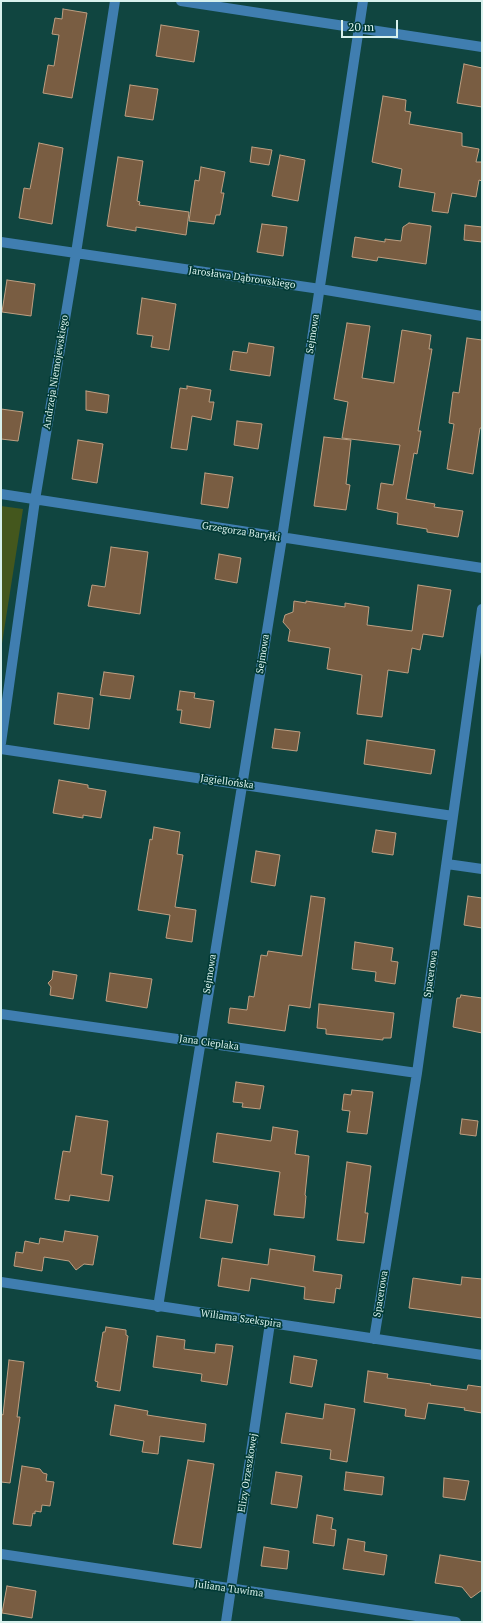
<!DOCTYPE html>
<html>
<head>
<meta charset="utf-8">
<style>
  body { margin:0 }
  #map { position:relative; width:483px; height:1623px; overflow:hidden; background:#104540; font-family:"PT Serif",serif }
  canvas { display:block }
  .frame { position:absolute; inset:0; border:2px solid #d8f1ed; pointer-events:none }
  .scale { position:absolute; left:341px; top:20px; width:57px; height:18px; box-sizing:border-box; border:2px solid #d8f1ed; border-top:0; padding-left:5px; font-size:12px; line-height:14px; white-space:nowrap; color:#d8f1ed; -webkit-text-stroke:3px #023a35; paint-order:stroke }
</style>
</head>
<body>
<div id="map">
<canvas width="483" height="1623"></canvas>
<div class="frame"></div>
<div class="scale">20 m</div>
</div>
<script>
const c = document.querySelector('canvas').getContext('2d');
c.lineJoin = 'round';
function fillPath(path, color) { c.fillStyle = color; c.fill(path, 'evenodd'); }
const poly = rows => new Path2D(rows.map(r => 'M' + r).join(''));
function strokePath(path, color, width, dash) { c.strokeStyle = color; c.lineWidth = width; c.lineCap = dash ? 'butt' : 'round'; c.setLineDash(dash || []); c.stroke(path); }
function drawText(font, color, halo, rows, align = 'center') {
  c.font = font + ' "PT Serif",serif'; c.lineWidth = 3.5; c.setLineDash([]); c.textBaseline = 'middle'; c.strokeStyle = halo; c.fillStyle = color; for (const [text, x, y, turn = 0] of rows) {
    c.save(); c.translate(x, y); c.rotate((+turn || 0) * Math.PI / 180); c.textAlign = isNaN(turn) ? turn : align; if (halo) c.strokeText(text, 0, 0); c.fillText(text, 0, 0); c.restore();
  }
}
const green = poly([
  [1,506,23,509,1,650]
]);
const building = poly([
  [63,9,87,13,72,98,43,93,48,65,54,66,59,35,52,34,55,18,62,19,63,9],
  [161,25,199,31,194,62,156,56,161,25],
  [464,64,482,68,482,107,457,103,464,64],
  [130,85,158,89,153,120,125,116,130,85],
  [383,96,406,100,405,111,411,112,409,124,462,133,462,146,479,149,476,162,482,162,482,181,479,180,476,197,452,193,448,213,432,211,435,193,399,187,402,169,372,162,383,96],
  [39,143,63,148,52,224,19,218,24,188,30,189,39,143],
  [252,147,272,150,269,165,250,162,252,147],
  [280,155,305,160,298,201,272,196,280,155],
  [118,157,143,161,137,201,140,202,139,205,189,212,186,235,136,227,136,231,107,226,118,157],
  [201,167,225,172,221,193,224,193,220,215,216,215,214,224,189,221,195,180,199,181,201,167],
  [409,223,431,226,426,264,378,257,377,261,352,257,355,237,385,242,385,239,401,241,403,227,409,223],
  [262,224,287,227,283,256,257,252,262,224],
  [465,225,482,227,482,242,464,240,465,225],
  [7,280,35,284,31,316,2,312,7,280],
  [142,298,176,304,169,350,151,347,153,336,137,334,142,298],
  [347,323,370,326,362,378,394,383,402,330,431,335,429,349,432,349,418,431,421,431,417,454,414,453,406,499,435,504,434,507,463,511,458,537,427,532,427,529,397,524,398,513,377,509,381,483,393,485,400,445,342,438,348,402,334,399,347,323],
  [467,338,482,340,482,428,480,428,473,474,447,469,454,424,449,423,453,392,459,393,467,338],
  [249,343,274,347,270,376,230,370,233,351,247,353,249,343],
  [187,386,211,390,209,402,214,402,211,420,192,416,187,450,171,448,180,388,187,389,187,386],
  [86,391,109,395,107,413,86,410,86,391],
  [1,409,23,412,18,441,1,439,1,409],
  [237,421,262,424,258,449,234,445,237,421],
  [324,437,351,440,346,484,350,485,346,510,314,506,324,437],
  [78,440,103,444,97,483,72,479,78,440],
  [205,473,233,477,228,508,201,504,205,473],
  [111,547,148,552,140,614,88,606,92,585,105,587,111,547],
  [219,554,241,558,237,583,215,579,219,554],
  [418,585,451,590,443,637,423,634,420,650,412,648,408,673,388,670,382,717,357,714,362,675,327,669,330,648,288,641,290,630,283,622,285,615,293,612,294,601,306,603,306,601,345,607,345,603,369,607,367,625,412,631,418,585],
  [104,672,134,676,130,699,100,695,104,672],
  [180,691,195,693,194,698,214,701,210,728,180,723,182,710,177,710,180,691],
  [58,693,93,698,89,729,54,724,58,693],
  [275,729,300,732,297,751,272,748,275,729],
  [367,740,435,750,431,774,364,764,367,740],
  [59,780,88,785,88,788,106,791,101,818,83,815,83,818,53,813,59,780],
  [154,827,180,832,177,854,183,855,175,907,196,910,192,942,166,938,170,915,138,910,150,839,152,840,154,827],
  [376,830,396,833,393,855,372,852,376,830],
  [256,851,280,855,275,886,251,882,256,851],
  [311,896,325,898,310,1008,289,1005,285,1031,228,1023,230,1008,247,1010,249,996,254,997,261,955,267,956,268,951,302,956,311,896],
  [468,896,482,898,482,928,464,925,468,896],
  [355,942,393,948,391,961,398,962,395,984,375,981,376,972,352,969,355,942],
  [53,971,77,975,73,999,50,995,51,987,48,983,52,979,53,971],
  [110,973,152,979,147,1008,106,1001,110,973],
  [461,995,482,998,482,1033,453,1027,457,998,460,998,461,995],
  [319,1004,394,1013,391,1038,383,1038,383,1040,326,1034,326,1029,317,1028,319,1004],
  [236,1082,264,1086,260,1109,242,1107,243,1103,233,1102,236,1082],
  [352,1090,373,1092,367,1134,347,1132,350,1111,342,1110,344,1094,351,1095,352,1090],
  [76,1116,108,1121,101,1174,113,1176,109,1201,70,1195,69,1201,55,1199,63,1151,70,1152,76,1116],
  [462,1119,478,1121,476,1136,460,1134,462,1119],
  [273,1127,298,1131,295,1154,309,1156,305,1195,306,1196,304,1218,274,1215,280,1172,213,1162,217,1133,271,1141,273,1127],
  [347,1162,371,1166,365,1213,368,1213,364,1243,337,1240,347,1162],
  [206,1200,238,1205,232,1243,200,1238,206,1200],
  [65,1231,98,1236,93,1265,84,1264,76,1270,69,1261,44,1257,42,1271,14,1266,16,1252,23,1253,25,1241,39,1244,40,1238,63,1242,65,1231],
  [270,1249,315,1256,313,1271,342,1275,340,1289,336,1288,334,1303,304,1299,305,1287,251,1278,249,1291,218,1286,222,1258,268,1265,270,1249],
  [462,1277,482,1279,482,1318,409,1308,413,1278,461,1285,462,1277],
  [106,1327,126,1330,126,1335,128,1336,120,1391,97,1387,98,1382,95,1381,103,1332,105,1332,106,1327],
  [157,1336,185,1340,184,1349,215,1353,216,1344,233,1346,227,1385,201,1381,202,1374,153,1367,157,1336],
  [294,1356,317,1360,312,1387,290,1383,294,1356],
  [9,1360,24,1362,17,1417,20,1417,10,1483,1,1482,1,1414,3,1415,9,1360],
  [368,1371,388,1374,387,1378,431,1384,430,1385,467,1390,468,1385,482,1387,482,1413,464,1410,465,1408,428,1403,425,1419,405,1416,406,1409,364,1402,368,1371],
  [325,1404,355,1409,347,1462,330,1459,331,1450,281,1443,286,1413,323,1419,325,1404],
  [115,1405,148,1411,147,1415,206,1424,204,1442,160,1436,158,1454,142,1452,144,1441,110,1435,115,1405],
  [188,1460,214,1464,201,1548,173,1544,188,1460],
  [22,1466,40,1469,43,1473,47,1474,46,1481,54,1482,50,1506,42,1505,41,1512,35,1511,35,1514,33,1513,31,1526,13,1524,22,1466],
  [276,1472,302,1476,297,1508,271,1504,276,1472],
  [346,1472,384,1477,382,1495,344,1490,346,1472],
  [444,1478,469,1481,465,1500,443,1497,444,1478],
  [317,1515,333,1518,331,1529,336,1530,334,1546,313,1543,317,1515],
  [348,1539,365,1542,364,1551,387,1555,384,1575,343,1569,348,1539],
  [264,1547,289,1551,287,1569,261,1566,264,1547],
  [440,1555,482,1562,482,1590,471,1598,462,1587,435,1583,440,1555],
  [7,1586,36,1591,32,1618,2,1613,7,1586]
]);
const minor = poly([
  [181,1,482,47],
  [1,242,320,289,482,316],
  [1,494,482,568],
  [1,743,35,500,76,253,115,1],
  [1,749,453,816],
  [447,864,482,869],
  [1,1014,417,1073],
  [1,1282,482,1355],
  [158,1307,282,538,363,1],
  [374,1339,417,1073,482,609],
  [1,1554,456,1622],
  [226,1622,270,1323]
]);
const streetNames = [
  ["Jarosława Dąbrowskiego",242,278,8],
  ["Sejmowa",313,334,-81],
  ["Andrzeja Niemojewskiego",56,372,-81],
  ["Grzegorza Baryłki",241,532,9],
  ["Sejmowa",263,654,-81],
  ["Jagiellońska",227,782,8],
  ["Sejmowa",210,974,-81],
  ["Spacerowa",431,974,-82],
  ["Jana Cieplaka",209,1043,8],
  ["Spacerowa",381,1294,-81],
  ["Wiliama Szekspira",241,1319,8],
  ["Elizy Orzeszkowej",248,1473,-81],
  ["Juliana Tuwima",229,1589,8]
];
fillPath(green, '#44571d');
fillPath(building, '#795d42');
strokePath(building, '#be9f82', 1);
strokePath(minor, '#407eb0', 10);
drawText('10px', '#d8f1ed', '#023a35', streetNames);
</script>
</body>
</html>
